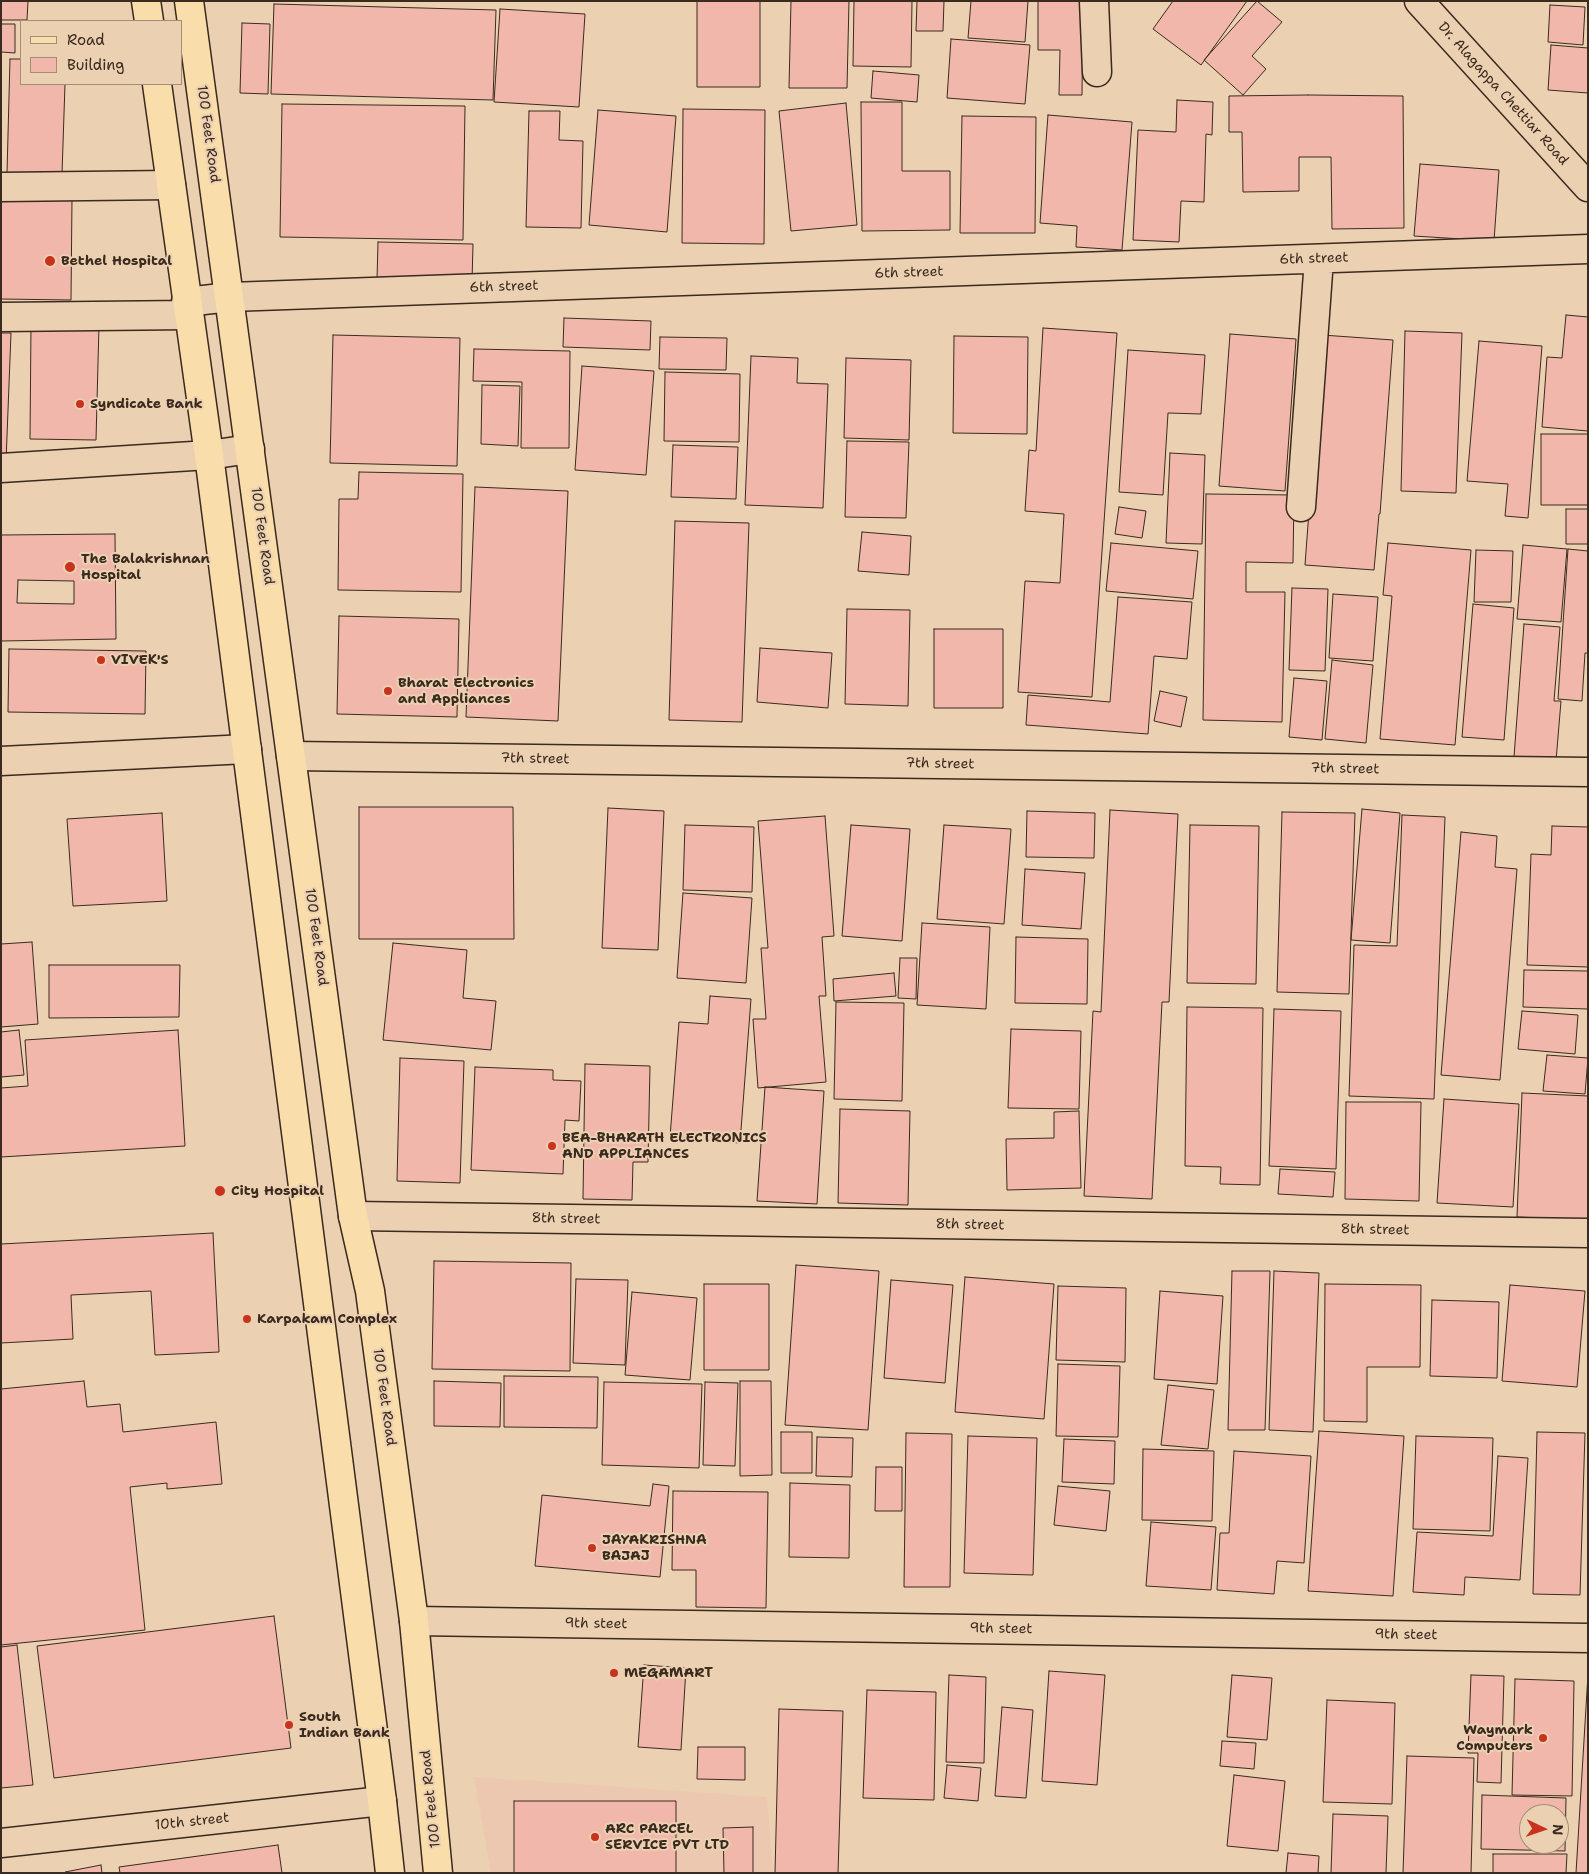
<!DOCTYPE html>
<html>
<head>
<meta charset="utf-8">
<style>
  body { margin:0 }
  #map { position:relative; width:1589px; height:1874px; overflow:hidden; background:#ebd0b2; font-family:"Shantell Sans",sans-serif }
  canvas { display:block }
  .frame { position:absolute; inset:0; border:2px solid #3b2a1e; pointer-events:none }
  .legend { position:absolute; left:20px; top:20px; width:162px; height:65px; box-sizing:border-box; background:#ebd0b2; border:1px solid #a58e77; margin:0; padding:6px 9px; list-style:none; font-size:15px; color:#3b2a1e }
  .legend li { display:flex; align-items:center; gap:10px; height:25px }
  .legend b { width:25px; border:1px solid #a58e77 }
  .north { position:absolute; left:1519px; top:1804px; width:50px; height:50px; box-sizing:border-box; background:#ebd0b2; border:1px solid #a58e77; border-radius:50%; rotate:93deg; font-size:14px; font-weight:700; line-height:20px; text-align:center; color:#3b2a1e }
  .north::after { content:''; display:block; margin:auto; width:18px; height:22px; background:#c8321e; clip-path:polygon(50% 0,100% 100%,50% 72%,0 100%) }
</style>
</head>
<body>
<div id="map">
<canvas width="1589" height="1874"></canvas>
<div class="frame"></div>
<ul class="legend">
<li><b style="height:6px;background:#f9ddab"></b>Road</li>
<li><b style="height:14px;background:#f1b7aa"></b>Building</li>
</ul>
<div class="north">N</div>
</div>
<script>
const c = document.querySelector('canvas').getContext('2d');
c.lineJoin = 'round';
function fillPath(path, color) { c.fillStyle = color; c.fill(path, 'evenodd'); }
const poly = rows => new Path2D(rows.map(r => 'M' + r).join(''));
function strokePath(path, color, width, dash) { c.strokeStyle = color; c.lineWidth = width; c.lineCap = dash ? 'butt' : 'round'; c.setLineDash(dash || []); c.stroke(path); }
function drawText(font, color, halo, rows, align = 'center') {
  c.font = font + ' "Shantell Sans",sans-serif'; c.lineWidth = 4; c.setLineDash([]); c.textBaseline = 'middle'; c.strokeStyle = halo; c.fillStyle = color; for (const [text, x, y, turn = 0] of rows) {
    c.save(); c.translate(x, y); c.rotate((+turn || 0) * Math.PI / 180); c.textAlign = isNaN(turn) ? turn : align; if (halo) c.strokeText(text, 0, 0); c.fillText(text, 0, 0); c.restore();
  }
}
const built = poly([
  [474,1777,767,1797,773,1873,491,1873]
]);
const building = poly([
  [1,1,28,1,27,20,1,20,1,1],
  [697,1,760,1,760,87,697,87,697,1],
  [791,1,849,1,847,88,789,88,791,1],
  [854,1,912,1,911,67,853,66,854,1],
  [917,1,944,1,943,31,916,31,917,1],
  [971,1,1028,1,1025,42,968,38,971,1],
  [1038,1,1083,1,1082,95,1059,95,1060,50,1038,50,1038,1],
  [1173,1,1247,1,1201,65,1153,29,1173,1],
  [1257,1,1282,22,1252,56,1266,69,1243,95,1204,60,1257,1],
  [274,4,496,10,493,100,271,94,274,4],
  [1550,5,1585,7,1583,45,1548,42,1550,5],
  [500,9,585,14,579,107,494,102,500,9],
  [242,23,270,24,268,94,240,93,242,23],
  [1,24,15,24,15,53,1,52,1,24],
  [951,39,1030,45,1025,104,947,98,951,39],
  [1551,45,1588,48,1588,93,1548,90,1551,45],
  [10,59,21,59,21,84,65,84,62,174,7,173,10,59],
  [873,71,919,75,917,102,871,98,873,71],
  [1308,95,1403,96,1404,228,1332,229,1331,157,1299,157,1299,191,1243,192,1242,132,1229,132,1229,96,1308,95],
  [1177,100,1213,102,1212,135,1206,134,1204,202,1181,201,1179,242,1133,240,1138,130,1176,132,1177,100],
  [861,102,902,102,902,171,950,171,950,230,862,231,861,102],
  [846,103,857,225,791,231,779,111,846,103],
  [282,104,465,106,463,240,280,237,282,104],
  [683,109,765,110,764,244,682,243,683,109],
  [598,110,676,116,667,232,589,225,598,110],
  [529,111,560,111,559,140,583,141,581,228,526,227,529,111],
  [1048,115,1132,122,1122,250,1076,247,1077,226,1040,223,1048,115],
  [962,116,1036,117,1035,233,960,233,962,116],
  [1420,164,1499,170,1494,241,1414,236,1420,164],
  [1,198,72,198,71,300,1,299,1,198],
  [378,242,473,244,472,282,377,280,378,242],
  [1566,315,1588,317,1588,431,1542,427,1547,357,1562,358,1566,315],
  [564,318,651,321,650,350,563,347,564,318],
  [31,324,99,325,96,440,30,439,31,324],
  [1043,328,1117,333,1092,697,1018,692,1025,581,1060,583,1064,514,1025,511,1029,450,1036,451,1043,328],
  [1405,331,1462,333,1456,493,1401,491,1405,331],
  [1,333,11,333,6,462,1,462,1,333],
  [1230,334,1296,339,1285,491,1219,486,1230,334],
  [333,335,460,338,457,466,330,463,333,335],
  [1322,335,1393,340,1380,514,1379,514,1374,570,1305,565,1322,335],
  [954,336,1028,337,1027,434,953,433,954,336],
  [660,337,727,338,726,370,659,369,660,337],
  [1479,341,1542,346,1528,518,1505,516,1508,484,1467,481,1479,341],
  [474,349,570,351,569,448,521,448,522,382,473,381,474,349],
  [1128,350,1205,355,1201,414,1168,413,1163,495,1119,492,1128,350],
  [751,356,798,358,797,383,828,384,823,508,745,505,751,356],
  [846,358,911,360,909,440,844,438,846,358],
  [582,366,654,371,646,475,575,470,582,366],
  [665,372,740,374,739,442,664,441,665,372],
  [482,385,520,386,518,446,481,444,482,385],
  [1541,434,1588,434,1588,505,1541,505,1541,434],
  [847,441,909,442,906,518,845,517,847,441],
  [673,445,738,447,736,499,671,497,673,445],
  [1170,453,1205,455,1202,544,1166,543,1170,453],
  [359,472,463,474,461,592,338,590,339,499,358,499,359,472],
  [475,487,568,491,558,721,466,717,475,487],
  [1206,494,1294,495,1293,563,1246,562,1246,592,1285,592,1282,722,1203,720,1206,494],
  [1119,507,1146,511,1142,538,1115,534,1119,507],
  [1566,509,1588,509,1588,544,1566,544,1566,509],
  [675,521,749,523,742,722,669,720,675,521],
  [862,532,911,536,909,575,858,571,862,532],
  [115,534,116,639,1,641,1,535,115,534],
  [1111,543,1198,551,1193,599,1106,591,1111,543],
  [1388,543,1471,550,1455,745,1380,739,1392,596,1383,595,1388,543],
  [1523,545,1567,549,1561,622,1517,619,1523,545],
  [1568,549,1588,551,1588,653,1585,653,1582,701,1558,699,1568,549],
  [1476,550,1513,551,1511,602,1474,602,1476,550],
  [18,580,74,581,74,604,17,603,18,580],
  [1292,588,1328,589,1325,671,1289,670,1292,588],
  [1333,594,1378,597,1373,661,1329,658,1333,594],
  [1118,597,1192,602,1187,659,1154,656,1148,734,1026,725,1028,695,1110,702,1118,597],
  [1473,604,1514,608,1504,740,1462,737,1473,604],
  [847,609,910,610,908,706,845,704,847,609],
  [339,616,459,619,457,717,337,714,339,616],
  [1524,624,1560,627,1554,701,1561,701,1556,761,1514,757,1524,624],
  [934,629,1003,629,1003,708,934,708,934,629],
  [760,648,832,653,828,708,757,702,760,648],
  [9,649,146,651,145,714,8,712,9,649],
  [1332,660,1373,665,1366,743,1325,739,1332,660],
  [1294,678,1327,681,1322,740,1289,737,1294,678],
  [1160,691,1187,697,1181,727,1154,721,1160,691],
  [359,807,513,807,514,939,359,939,359,807],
  [608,808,664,811,658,950,602,948,608,808],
  [1362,809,1400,813,1390,943,1351,940,1362,809],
  [1110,810,1178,814,1169,1002,1162,1002,1152,1199,1084,1196,1093,1011,1101,1012,1110,810],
  [1027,811,1095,813,1094,858,1026,857,1027,811],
  [1282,812,1355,813,1349,994,1277,992,1282,812],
  [162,813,167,901,73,906,67,819,162,813],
  [1402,815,1445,817,1434,1099,1349,1096,1354,945,1397,946,1402,815],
  [825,816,834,936,822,937,826,996,819,996,826,1082,758,1088,753,1019,766,1019,761,948,768,948,758,821,825,816],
  [685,825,754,827,752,892,683,890,685,825],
  [851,825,910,829,902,941,842,936,851,825],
  [944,825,1011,829,1004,924,937,919,944,825],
  [1190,825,1259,826,1256,984,1187,983,1190,825],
  [1552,826,1588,827,1588,967,1527,965,1531,854,1551,855,1552,826],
  [1461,832,1497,836,1495,867,1517,869,1500,1080,1441,1075,1461,832],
  [1025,869,1085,873,1081,929,1022,925,1025,869],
  [683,893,752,898,746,983,677,978,683,893],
  [922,923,990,927,986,1009,917,1005,922,923],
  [1016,937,1088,939,1087,1004,1015,1003,1016,937],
  [32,942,38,1024,1,1027,1,944,32,942],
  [393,943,467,950,463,998,496,1001,491,1050,383,1040,393,943],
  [900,958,917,958,916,999,898,998,900,958],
  [49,965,180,965,179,1017,49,1018,49,965],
  [1524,970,1588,971,1588,1009,1523,1007,1524,970],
  [894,973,896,996,834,1001,833,979,894,973],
  [710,996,751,999,740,1143,670,1137,679,1022,708,1024,710,996],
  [836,1002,904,1003,902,1101,834,1099,836,1002],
  [1187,1007,1263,1008,1260,1185,1220,1184,1221,1167,1185,1166,1187,1007],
  [1274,1009,1341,1011,1336,1169,1269,1166,1274,1009],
  [1522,1011,1578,1015,1575,1054,1518,1049,1522,1011],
  [1011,1029,1081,1031,1079,1109,1008,1108,1011,1029],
  [19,1030,24,1075,1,1077,1,1032,19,1030],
  [178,1030,185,1146,1,1157,1,1088,28,1086,25,1040,178,1030],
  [1547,1055,1588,1058,1585,1094,1543,1091,1547,1055],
  [400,1058,464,1061,460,1183,397,1181,400,1058],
  [585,1064,650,1066,648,1162,633,1162,632,1200,583,1199,585,1064],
  [475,1067,553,1070,553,1080,581,1081,579,1121,565,1120,563,1174,471,1170,475,1067],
  [765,1087,824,1091,817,1204,757,1201,765,1087],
  [1522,1093,1588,1096,1588,1220,1517,1217,1522,1093],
  [1444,1099,1519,1104,1513,1207,1437,1203,1444,1099],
  [1346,1102,1421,1102,1419,1201,1345,1199,1346,1102],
  [840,1109,910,1111,908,1205,838,1203,840,1109],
  [1079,1111,1081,1188,1007,1190,1006,1139,1054,1138,1054,1112,1079,1111],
  [1280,1169,1335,1172,1333,1197,1278,1194,1280,1169],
  [213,1233,219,1352,155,1355,151,1291,71,1295,73,1339,1,1343,1,1244,213,1233],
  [434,1261,571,1263,570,1371,432,1369,434,1261],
  [796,1265,879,1271,868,1430,785,1425,796,1265],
  [1232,1271,1270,1271,1265,1430,1228,1430,1232,1271],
  [1274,1271,1319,1273,1313,1432,1269,1430,1274,1271],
  [965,1277,1054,1284,1044,1419,955,1412,965,1277],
  [576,1279,628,1280,625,1365,573,1363,576,1279],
  [891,1280,953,1285,945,1383,884,1378,891,1280],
  [704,1284,769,1284,769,1370,704,1370,704,1284],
  [1325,1284,1421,1285,1420,1367,1367,1367,1367,1422,1324,1421,1325,1284],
  [1510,1285,1585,1291,1577,1387,1502,1381,1510,1285],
  [1058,1286,1126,1288,1125,1362,1056,1360,1058,1286],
  [1160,1291,1223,1296,1217,1384,1154,1379,1160,1291],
  [632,1292,697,1298,690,1380,625,1375,632,1292],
  [1432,1300,1499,1302,1497,1378,1430,1376,1432,1300],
  [1058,1364,1120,1366,1118,1437,1056,1436,1058,1364],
  [504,1376,598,1377,597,1428,504,1427,504,1376],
  [84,1381,87,1407,120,1404,123,1432,216,1422,222,1484,167,1489,167,1483,130,1487,145,1630,1,1645,1,1389,84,1381],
  [434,1381,501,1383,500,1427,434,1426,434,1381],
  [740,1381,771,1381,772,1475,740,1476,740,1381],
  [604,1382,702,1384,699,1468,602,1465,604,1382],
  [705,1382,738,1383,735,1466,703,1465,705,1382],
  [1168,1385,1214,1390,1208,1449,1161,1445,1168,1385],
  [1319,1431,1404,1436,1393,1596,1308,1591,1319,1431],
  [781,1432,812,1432,812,1473,781,1473,781,1432],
  [1537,1432,1585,1433,1580,1595,1533,1594,1537,1432],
  [906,1433,952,1434,950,1587,904,1587,906,1433],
  [968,1436,1037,1438,1033,1575,964,1573,968,1436],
  [1416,1436,1493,1438,1490,1531,1413,1529,1416,1436],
  [817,1437,853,1438,852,1477,816,1476,817,1437],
  [1064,1439,1115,1441,1114,1484,1062,1482,1064,1439],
  [1143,1449,1214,1451,1212,1521,1142,1520,1143,1449],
  [1234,1451,1311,1456,1304,1563,1277,1561,1274,1594,1217,1590,1220,1533,1229,1533,1234,1451],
  [1498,1456,1528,1458,1520,1580,1465,1577,1464,1595,1413,1592,1417,1532,1493,1536,1498,1456],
  [876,1467,902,1467,902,1511,875,1511,876,1467],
  [790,1483,850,1485,849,1558,789,1557,790,1483],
  [653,1484,669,1486,660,1577,535,1566,542,1495,650,1506,653,1484],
  [1058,1486,1110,1491,1106,1531,1054,1525,1058,1486],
  [673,1491,768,1492,766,1608,696,1607,696,1570,672,1570,673,1491],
  [1151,1522,1216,1527,1211,1590,1146,1586,1151,1522],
  [274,1616,291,1748,54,1778,37,1646,274,1616],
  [17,1645,33,1785,1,1788,1,1647,17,1645],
  [644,1665,686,1668,681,1750,638,1747,644,1665],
  [1049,1671,1105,1675,1097,1785,1042,1781,1049,1671],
  [1588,1674,1588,1873,1576,1873,1588,1674],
  [949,1675,986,1677,984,1763,946,1762,949,1675],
  [1232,1675,1272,1678,1267,1740,1227,1737,1232,1675],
  [1471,1675,1504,1676,1501,1783,1477,1782,1478,1753,1468,1753,1471,1675],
  [1515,1679,1574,1681,1572,1796,1512,1795,1515,1679],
  [867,1690,936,1692,934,1800,863,1798,867,1690],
  [1327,1700,1395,1703,1392,1804,1323,1802,1327,1700],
  [1002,1707,1033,1710,1026,1798,995,1796,1002,1707],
  [779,1709,843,1711,838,1873,775,1873,779,1709],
  [1222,1741,1256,1743,1254,1769,1220,1766,1222,1741],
  [698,1747,745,1747,745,1780,697,1779,698,1747],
  [1407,1756,1474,1758,1471,1873,1403,1873,1407,1756],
  [947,1765,981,1768,978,1801,944,1798,947,1765],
  [1234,1775,1285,1781,1278,1851,1227,1846,1234,1775],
  [1482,1795,1566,1798,1565,1851,1481,1849,1482,1795],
  [1529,1814,1559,1814,1559,1844,1529,1844,1529,1814],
  [514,1801,676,1801,676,1873,514,1873,514,1801],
  [1333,1814,1388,1816,1386,1873,1331,1873,1333,1814],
  [753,1827,753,1873,724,1873,723,1828,753,1827],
  [278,1845,282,1873,120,1873,119,1867,278,1845],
  [1288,1853,1319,1856,1318,1873,1286,1873,1288,1853],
  [1493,1854,1567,1854,1566,1873,1493,1873,1493,1854],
  [101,1865,102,1873,65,1873,65,1872,101,1865]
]);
const street = poly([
  [1094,1,1097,72],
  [1,187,171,185],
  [186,302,230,297,1588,249],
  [1,317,188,315],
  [1,468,209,455,250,449],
  [1301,507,1319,259],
  [291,756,1588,772],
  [1,761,247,749],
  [353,1216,1588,1233],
  [414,1621,1588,1638],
  [1,1843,382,1801]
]);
const secondary = poly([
  [1419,1,1588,187]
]);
const primary = poly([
  [146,1,149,21],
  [189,1,353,1216,370,1291,414,1621,438,1873],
  [157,84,209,455,382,1801,390,1873]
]);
const markers = [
  [50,261,6,"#c8321e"],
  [80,404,5,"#c8321e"],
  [70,567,6,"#c8321e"],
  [101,660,5,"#c8321e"],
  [388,691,5,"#c8321e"],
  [552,1146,5,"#c8321e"],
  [220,1191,6,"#c8321e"],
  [247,1319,5,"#c8321e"],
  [592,1548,5,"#c8321e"],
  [614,1673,5,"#c8321e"],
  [289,1725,5,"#c8321e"],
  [1543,1738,5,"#c8321e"],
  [595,1837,5,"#c8321e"]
];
const streetNames = [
  ["Dr. Alagappa Chettiar Road",1503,94,48],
  ["100 Feet Road",208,134,82],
  ["6th street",1314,259,-2],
  ["6th street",909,273,-2],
  ["6th street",504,287,-2],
  ["100 Feet Road",262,536,82],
  ["7th street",535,759,1],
  ["7th street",940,764,1],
  ["7th street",1345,769,1],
  ["100 Feet Road",316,937,82],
  ["8th street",566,1219,1],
  ["8th street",970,1225,1],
  ["8th street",1375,1230,1],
  ["100 Feet Road",384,1397,82],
  ["9th steet",596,1624,1],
  ["9th steet",1001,1629,1],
  ["9th steet",1406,1635,1],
  ["100 Feet Road",431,1799,-96],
  ["10th street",192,1822,-6]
];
const poiNames = [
  ["Bethel Hospital",61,261],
  ["Syndicate Bank",90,404],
  ["The Balakrishnan",81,559],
  ["Hospital",81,575],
  ["VIVEK'S",111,660],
  ["Bharat Electronics",398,683],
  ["and Appliances",398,699],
  ["BEA-BHARATH ELECTRONICS",562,1138],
  ["AND APPLIANCES",562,1154],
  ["City Hospital",231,1191],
  ["Karpakam Complex",257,1319],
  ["JAYAKRISHNA",602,1540],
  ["BAJAJ",602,1556],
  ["MEGAMART",624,1673],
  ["South",299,1717],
  ["Indian Bank",299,1733],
  ["Waymark",1533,1730,"right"],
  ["Computers",1533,1746,"right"],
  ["ARC PARCEL",605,1829],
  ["SERVICE PVT LTD",605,1845]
];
fillPath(built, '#edc8b0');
fillPath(building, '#f1b7aa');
strokePath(building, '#3b2a1e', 1);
strokePath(street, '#3b2a1e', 31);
strokePath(secondary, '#3b2a1e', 31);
strokePath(primary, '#3b2a1e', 31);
strokePath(street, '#ebd0b2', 28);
strokePath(secondary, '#ebd0b2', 28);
strokePath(primary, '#f9ddab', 28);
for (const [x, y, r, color] of markers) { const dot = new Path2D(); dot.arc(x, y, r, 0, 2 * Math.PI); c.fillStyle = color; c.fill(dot); strokePath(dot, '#ebd0b2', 2); }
drawText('14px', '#3b2a1e', '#ebd0b2', streetNames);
drawText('bold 14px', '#3b2a1e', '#ebd0b2', poiNames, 'left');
</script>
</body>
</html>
